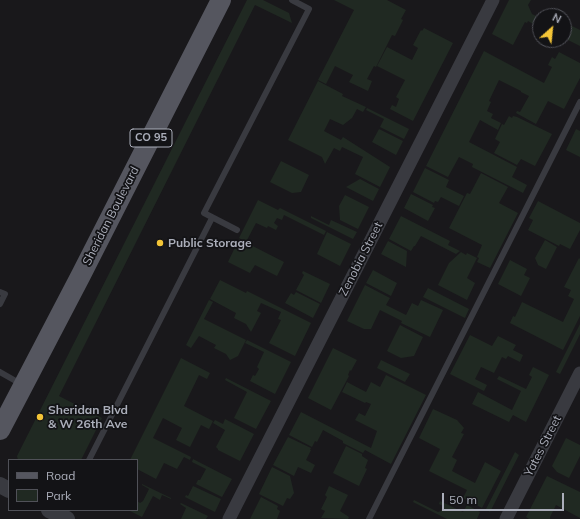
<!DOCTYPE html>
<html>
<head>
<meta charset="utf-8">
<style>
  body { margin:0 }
  #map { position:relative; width:580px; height:519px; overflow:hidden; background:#19181b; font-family:Mulish,sans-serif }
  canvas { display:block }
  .legend { position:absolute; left:8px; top:459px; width:130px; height:52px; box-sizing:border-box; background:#131316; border:1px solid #505158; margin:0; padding:5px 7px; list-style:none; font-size:12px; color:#abaeba }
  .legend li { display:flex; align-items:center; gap:8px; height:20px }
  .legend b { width:20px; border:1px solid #505158 }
  .north { position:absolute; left:532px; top:8px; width:40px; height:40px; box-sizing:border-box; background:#131316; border:1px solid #505158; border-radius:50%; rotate:27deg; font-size:11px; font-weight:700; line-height:16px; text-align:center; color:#abaeba }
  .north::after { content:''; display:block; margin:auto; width:14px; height:18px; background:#f4c537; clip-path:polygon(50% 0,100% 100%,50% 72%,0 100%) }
  .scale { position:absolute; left:442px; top:493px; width:122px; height:18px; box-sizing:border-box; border:2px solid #abaeba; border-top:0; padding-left:5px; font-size:12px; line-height:14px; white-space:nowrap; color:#abaeba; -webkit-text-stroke:3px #131316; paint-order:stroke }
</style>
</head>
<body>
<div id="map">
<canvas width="580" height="519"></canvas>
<ul class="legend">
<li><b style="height:5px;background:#55565f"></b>Road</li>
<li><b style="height:11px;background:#202922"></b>Park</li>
</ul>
<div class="north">N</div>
<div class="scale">50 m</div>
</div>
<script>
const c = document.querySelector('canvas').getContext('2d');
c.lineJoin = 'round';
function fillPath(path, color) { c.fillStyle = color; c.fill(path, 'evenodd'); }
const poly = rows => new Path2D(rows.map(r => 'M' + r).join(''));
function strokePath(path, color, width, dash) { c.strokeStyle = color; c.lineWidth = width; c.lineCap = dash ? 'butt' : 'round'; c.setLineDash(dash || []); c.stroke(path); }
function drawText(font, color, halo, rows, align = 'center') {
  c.font = font + ' Mulish,sans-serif'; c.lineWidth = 3.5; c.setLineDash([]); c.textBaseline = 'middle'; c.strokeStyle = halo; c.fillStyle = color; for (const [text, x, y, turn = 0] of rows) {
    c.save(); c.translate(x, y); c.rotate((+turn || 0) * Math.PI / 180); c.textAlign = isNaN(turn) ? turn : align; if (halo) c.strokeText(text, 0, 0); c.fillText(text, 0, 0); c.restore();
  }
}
const green = poly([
  [247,0,263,0,289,13,292,23,255,5,59,396,102,418,81,460,18,460,17,456],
  [334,0,387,0,406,10,401,19,403,20,395,36,392,35,376,67,374,66,367,79,372,81,368,91,349,82,353,75,335,66,326,84,318,80,354,10],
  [509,0,531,0,528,5,532,14,540,18,540,28,528,21,527,23,525,22,513,45,492,34],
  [564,22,580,30,580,46,564,38],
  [424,28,453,43,413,121,390,109,392,105,396,107,399,99,396,97,405,80,377,66,387,47,412,60,418,48,413,45,421,30,422,31],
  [484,51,544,83,552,67,548,65,552,57,555,59,559,52,580,63,580,78,564,109,548,101,536,124,516,113,517,111,520,112,529,96,521,92,521,91,499,80,489,101,491,102,487,111,493,114,491,118,501,123,498,130,480,120,469,142,517,167,512,177,527,185,523,193,472,167,473,164,459,157,448,177,426,166],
  [318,81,343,94,342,96,366,107,363,112,357,109,352,118,343,125,330,119,324,131,341,140,343,137,390,167,380,187,355,174,363,157,342,147,340,151,334,148,325,164,322,157,288,140],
  [367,108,409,129,404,139,380,127,384,119,366,110],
  [509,116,512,118,513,116,517,117,552,134,535,166,521,159,517,165,494,153,500,142,495,139,502,124,504,125],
  [379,129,403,141,396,155,372,142],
  [576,129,580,131,580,157,566,150],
  [281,161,309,175,301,192,292,193,270,182],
  [425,168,449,180,446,187,464,196,459,206,441,197,438,202,435,201,434,203,413,192],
  [481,173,508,187,499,203,518,213,490,268,477,262,479,258,477,257,482,245,449,228,467,193,470,194],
  [360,179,379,189,373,201,346,187],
  [411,194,433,205,432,207,435,208,428,221,404,208],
  [345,195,369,207,358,229,340,220,339,206],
  [258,200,278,210,280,208,326,231,324,235,284,215,282,220,277,218,274,223,278,226,276,230,268,226,267,228,256,223,246,242,239,238],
  [538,201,580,223,580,230,570,249,560,244,559,246,528,230,533,220,529,218],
  [311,216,329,225,331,220,357,232,353,239,311,218],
  [401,216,450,241,448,245,460,251,456,254,421,236,415,246,414,246,411,251,389,239],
  [327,232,351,244,340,266,317,254],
  [239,239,284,262,277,276,255,265,250,273,228,262],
  [545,240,557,247,546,269,538,265,535,258],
  [388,241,407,251,406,267,381,254],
  [461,252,466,255,467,253,477,258,467,278,475,283,467,300,438,285,449,263],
  [579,258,580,259,580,316,563,350,510,323,513,316,515,317,522,302,563,322,574,299,568,296,571,290,564,287],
  [510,260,527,269,524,275,530,278,521,296,498,284],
  [373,270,397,283,391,296,366,283],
  [303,271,330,284,321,303,296,290,304,275,302,273],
  [220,280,246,293,247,291,311,323,295,356,269,343,281,320,278,319,281,312,261,303,257,311,261,313,251,332,246,324,234,318,236,313,210,299],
  [365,285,390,298,386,305,406,315,412,303,418,306,421,300,443,310,430,337,401,323,402,321,380,310,371,329,364,329,347,321],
  [428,288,469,309,465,318,423,297],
  [296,292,320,304,313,318,285,303,291,293,294,295],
  [209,300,213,302,204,319,246,340,238,356,230,360,226,354,214,348,216,345,199,336,191,348,186,345],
  [580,324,580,334,560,374,556,372],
  [400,325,423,337,414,356,401,358,387,351],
  [470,335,492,346,498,336,516,345,513,350,523,355,520,362,508,356,506,359,502,357,494,373,481,367,475,379,487,385,484,391,450,374],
  [247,340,291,362,275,394,250,381,253,375,255,376,259,369,257,367,264,352,245,343],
  [333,348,357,360,351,371,350,370,348,375,349,376,331,410,308,398],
  [181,358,210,373,207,379,199,375,184,406,213,421,209,429,201,425,190,447,176,440,182,428,163,418,153,438,191,457,190,460,184,457,177,469,164,463,156,479,137,469,137,460,130,460],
  [381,360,410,374,405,382,377,368],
  [533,367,549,375,526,422,513,415,509,422,472,404,478,392,512,410,521,391,497,379,499,376,526,389,532,377,529,375],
  [386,375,426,395,391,464,365,450,363,453,343,443,343,441,323,430,317,442,315,441,312,447,289,435,301,412,371,448,377,431,355,420,359,413,365,416,371,404,366,402,365,403,342,392,347,382,366,392,371,382,380,387],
  [226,378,271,401,256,429,234,418,247,392,225,380],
  [433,409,457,420,464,428,461,433,464,434,452,457,457,460,452,471,475,483,485,462,501,471,482,508,463,498,467,490,429,471,440,449,419,438],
  [225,419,254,434,240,461,218,450,218,449,216,447,225,430,213,423,215,420,223,424],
  [288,437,311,448,310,450,311,450,306,460,315,465,311,473,298,467,294,476,273,465],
  [566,438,580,445,580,456,569,478,557,472,552,466],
  [346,446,362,454,362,456,368,460,365,468,367,469,359,486,333,473],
  [515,452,519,455,490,512,486,509],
  [193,459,232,479,222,497,196,484,198,480,200,480,206,469,192,462],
  [272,467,290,476,294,493,290,499,287,498,283,506,259,494],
  [547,476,580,492,580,518,556,505,550,517,550,519,529,519,526,517],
  [142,484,171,498,171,499,162,495,160,500,153,496,142,517,128,510,137,510,137,501,140,503,143,501,149,489,142,485],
  [193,486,221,499,215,512,185,497,186,495,188,496],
  [329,486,348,495,340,511,349,517,348,519,321,518,325,511,321,509,327,497,325,495],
  [261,497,278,506,277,509,280,511,277,519,250,519],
  [414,500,438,512,441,511,443,506,439,504,440,501,463,512,467,505,480,512,477,519,447,519,413,502],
  [181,503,208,516,206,519,181,519,186,508,180,504]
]);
const service = poly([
  [237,230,204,213,309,9,292,0],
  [0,292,5,294,0,304],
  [0,372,21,384],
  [89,460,212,218],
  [369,519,580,102]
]);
const minor = poly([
  [229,519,493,0],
  [506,519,580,373]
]);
const tertiary = poly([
  [0,485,9,490],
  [49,510,67,519]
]);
const primary = poly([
  [0,430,81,275,221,0]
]);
const markers = [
  [160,243,4,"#f4c537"],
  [40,417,4,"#f4c537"]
];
const shields = [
  [151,138,42]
];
const shieldNames = [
  ["CO 95",151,138]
];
const streetNames = [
  ["Sheridan Boulevard",111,216,-63],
  ["Zenobia Street",361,259,-63],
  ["Yates Street",543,446,-63]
];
const poiNames = [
  ["Public Storage",168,243],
  ["Sheridan Blvd",48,410],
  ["& W 26th Ave",48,424]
];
fillPath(green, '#202922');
strokePath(service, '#393a40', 6);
strokePath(minor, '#393a40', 13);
strokePath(tertiary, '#393a40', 16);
strokePath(primary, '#55565f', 20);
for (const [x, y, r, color] of markers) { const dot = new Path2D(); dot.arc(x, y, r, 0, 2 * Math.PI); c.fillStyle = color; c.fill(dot); strokePath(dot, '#131316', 1.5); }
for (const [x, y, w] of shields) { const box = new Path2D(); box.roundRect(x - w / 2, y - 9, w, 18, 3); c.fillStyle = '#131316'; c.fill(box); strokePath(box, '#abaeba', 1); }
drawText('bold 11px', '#abaeba', null, shieldNames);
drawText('12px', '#abaeba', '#131316', streetNames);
drawText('bold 12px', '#abaeba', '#131316', poiNames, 'left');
</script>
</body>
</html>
